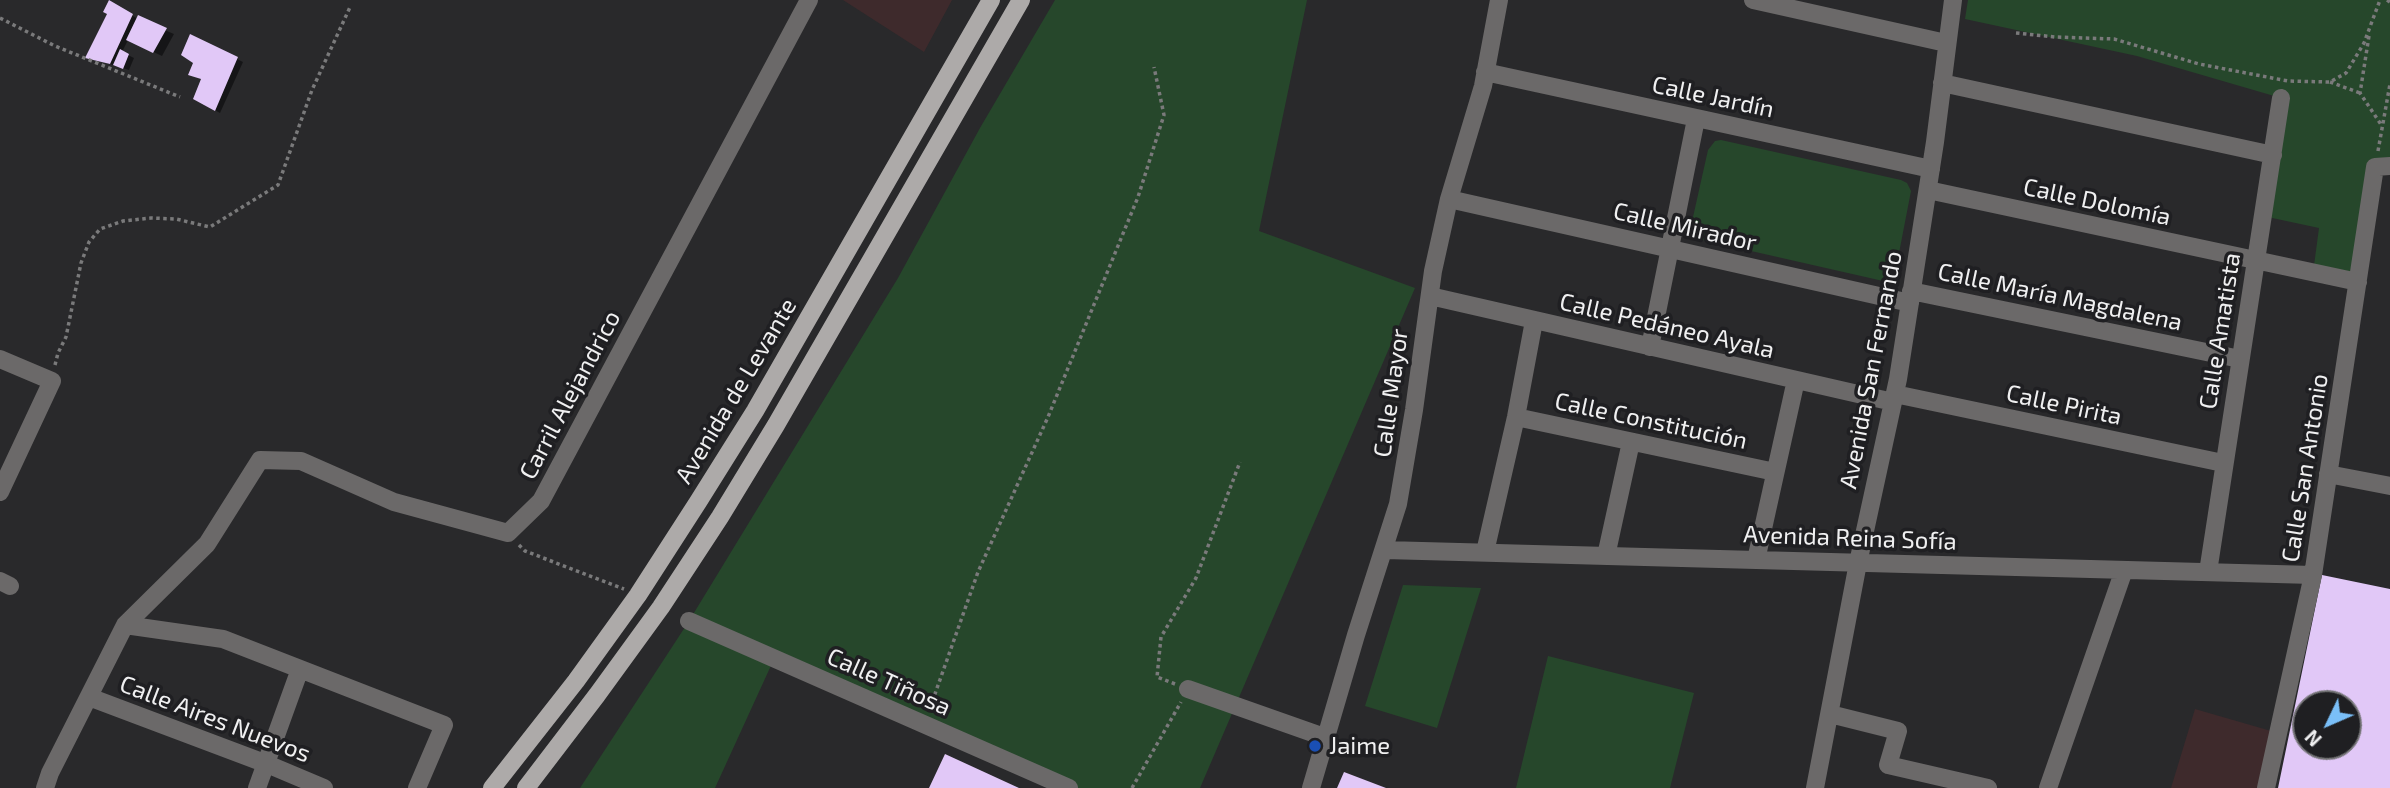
<!DOCTYPE html>
<html>
<head>
<meta charset="utf-8">
<style>
  body { margin:0 }
  #map { position:relative; width:2390px; height:788px; overflow:hidden; background:#29292b; font-family:"Exo 2",sans-serif }
  canvas { display:block }
  .north { position:absolute; left:2292px; top:690px; width:70px; height:70px; box-sizing:border-box; background:#1f1f22; border:2px solid #737375; border-radius:50%; rotate:226deg; font-size:19px; font-weight:700; line-height:28px; text-align:center; color:#f0f0f1 }
  .north::after { content:''; display:block; margin:auto; width:24px; height:32px; background:#7abff8; clip-path:polygon(50% 0,100% 100%,50% 72%,0 100%) }
</style>
</head>
<body>
<div id="map">
<canvas width="2390" height="788"></canvas>
<div class="north">N</div>
</div>
<script>
const c = document.querySelector('canvas').getContext('2d');
c.lineJoin = 'round';
function fillPath(path, color) { c.fillStyle = color; c.fill(path, 'evenodd'); }
const poly = rows => new Path2D(rows.map(r => 'M' + r).join(''));
function strokePath(path, color, width, dash) { c.strokeStyle = color; c.lineWidth = width; c.lineCap = dash ? 'butt' : 'round'; c.setLineDash(dash || []); c.stroke(path); }
function drawText(font, color, halo, rows, align = 'center') {
  c.font = font + ' "Exo 2",sans-serif'; c.lineWidth = 7; c.setLineDash([]); c.textBaseline = 'middle'; c.strokeStyle = halo; c.fillStyle = color; for (const [text, x, y, turn = 0] of rows) {
    c.save(); c.translate(x, y); c.rotate((+turn || 0) * Math.PI / 180); c.textAlign = isNaN(turn) ? turn : align; if (halo) c.strokeText(text, 0, 0); c.fillText(text, 0, 0); c.restore();
  }
}
const industrial = poly([
  [843,0,952,0,924,52],
  [2195,709,2278,733,2267,788,2171,788]
]);
const green = poly([
  [1055,0,1307,0,1259,231,1415,288,1200,788,1065,788,774,659,715,788,580,788,689,621,898,278,980,128],
  [1968,0,2390,0,2390,168,2376,167,2358,282,2313,273,2319,228,2263,216,2281,98,2137,56,1965,19],
  [1721,140,1901,180,1907,183,1911,191,1894,279,1883,281,1694,238,1691,233,1691,226,1708,150,1715,141],
  [1403,585,1481,588,1437,728,1365,706],
  [1548,656,1694,693,1670,788,1516,788]
]);
const shadow = poly([
  [110,3,138,19,174,34,162,56,128,40,122,52,134,58,129,70,87,57,109,14],
  [237,59,243,62,220,113,195,99,203,80,196,77]
]);
const building = poly([
  [109,0,133,14,110,64,85,58,107,14,103,12],
  [138,15,167,28,153,53,126,40],
  [190,34,238,57,215,111,193,99,201,79,188,75,193,63,181,55],
  [120,49,129,54,123,69,113,65],
  [2322,575,2390,589,2390,788,2278,788],
  [2306,704,2348,704,2348,746,2306,746],
  [945,754,1019,788,929,788],
  [1344,772,1386,788,1337,788]
]);
const path = poly([
  [2387,0,2390,2],
  [0,18,55,46,180,97],
  [2016,33,2055,37,2114,39,2199,64,2288,81,2330,82,2346,73,2364,43,2380,0],
  [2369,36,2360,93,2382,126],
  [2330,82,2360,93],
  [2378,151,2390,84],
  [55,365,58,353,66,337,81,263,89,242,100,229,123,221,151,218,176,219,210,227,278,185,312,90,351,5],
  [519,545,525,551,624,589],
  [1175,684,1157,677,1161,637,1196,578,1240,462],
  [930,708,978,572,1048,417,1138,197,1164,115,1154,67],
  [1132,788,1181,702]
]);
const minor = poly([
  [1753,0,1946,43],
  [1485,72,1931,169],
  [1942,83,2273,155],
  [1928,190,2358,282],
  [1449,199,1910,303],
  [1911,291,2240,359],
  [1430,296,1893,402],
  [1650,347,1696,119],
  [0,359,52,381,0,492],
  [1895,394,2223,463],
  [1516,417,1775,472],
  [2328,474,2390,486],
  [1385,550,2313,575],
  [1485,552,1516,417,1534,321],
  [1606,556,1631,442],
  [1756,560,1796,380],
  [2208,572,2281,98],
  [0,581,10,586],
  [689,621,1069,788],
  [125,625,223,639,444,725,417,788],
  [1188,689,1327,738],
  [89,697,267,764,324,788],
  [1830,714,1898,731,1888,765,1988,788],
  [45,788,50,773,125,625,207,544,260,460,301,461,394,502,508,533,541,501,809,0],
  [257,788,300,669],
  [1311,788,1356,635,1398,504,1414,410,1433,271,1449,199,1483,86,1499,0],
  [1815,788,1858,563,1898,379,1935,142,1953,0],
  [2048,788,2124,570],
  [2266,788,2313,575,2375,167,2390,166]
]);
const major = poly([
  [492,788,576,681,638,595,698,502,755,411,991,0],
  [526,788,597,695,661,607,720,517,776,425,1021,0]
]);
const markers = [
  [1315,746,7,"#1a4fb4"]
];
const streetNames = [
  ["Calle Jardín",1713,97,12],
  ["Calle Dolomía",2097,202,12],
  ["Calle Mirador",1685,227,13],
  ["Calle María Magdalena",2060,297,12],
  ["Calle Pedáneo Ayala",1667,326,13],
  ["Calle Amatista",2220,331,-81],
  ["Avenida San Fernando",1871,370,-79],
  ["Avenida de Levante",736,391,-59],
  ["Calle Mayor",1391,393,-82],
  ["Carril Alejandrico",570,395,-62],
  ["Calle Pirita",2064,405,12],
  ["Calle Constitución",1651,421,12],
  ["Calle San Antonio",2305,468,-81],
  ["Avenida Reina Sofía",1850,538,2],
  ["Calle Tiñosa",889,682,24],
  ["Calle Aires Nuevos",215,719,21]
];
const poiNames = [
  ["Jaime",1329,746]
];
fillPath(industrial, '#3e2a2c');
fillPath(green, '#26472b');
fillPath(shadow, '#0007');
fillPath(building, '#e1c8f7');
strokePath(path, '#7a7a7b', 3.5, [3.5, 3.5]);
strokePath(minor, '#6b6969', 18);
strokePath(major, '#adaaa9', 18);
for (const [x, y, r, color] of markers) { const dot = new Path2D(); dot.arc(x, y, r, 0, 2 * Math.PI); c.fillStyle = color; c.fill(dot); strokePath(dot, '#1f1f22', 2.5); }
drawText('24px', '#f0f0f1', '#1f1f22', streetNames);
drawText('24px', '#f0f0f1', '#1f1f22', poiNames, 'left');
</script>
</body>
</html>
